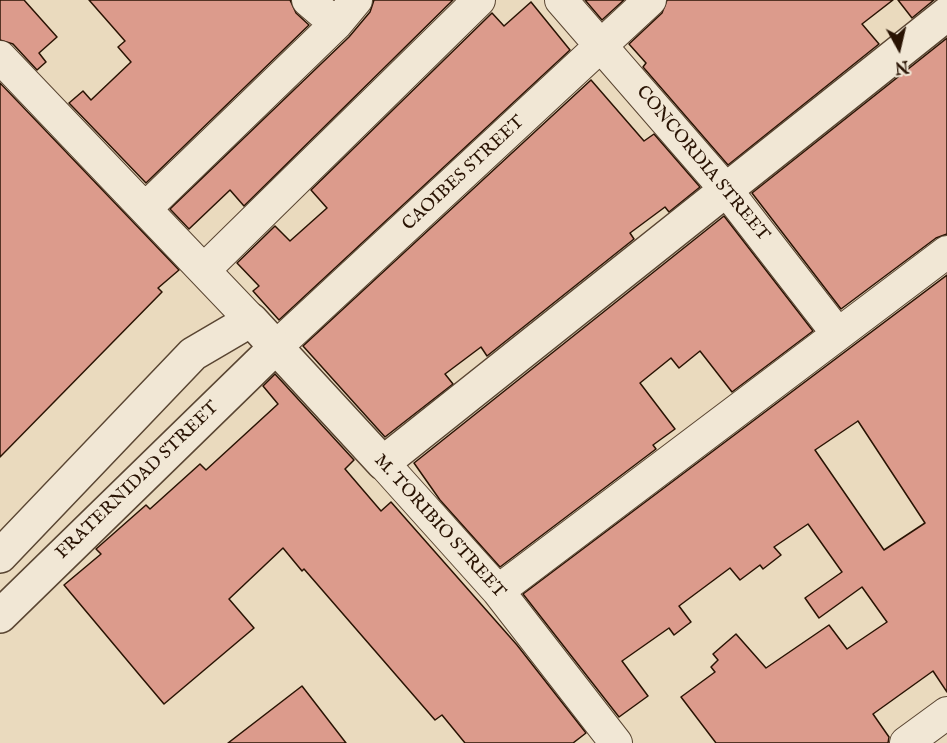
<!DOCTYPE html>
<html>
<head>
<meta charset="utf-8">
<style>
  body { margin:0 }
  #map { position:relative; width:947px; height:743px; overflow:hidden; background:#eadabe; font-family:"IM FELL English",serif }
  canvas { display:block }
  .north { position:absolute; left:869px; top:18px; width:60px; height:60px; -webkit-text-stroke:4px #f1e7d5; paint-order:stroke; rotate:172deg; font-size:16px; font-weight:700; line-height:24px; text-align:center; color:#291303 }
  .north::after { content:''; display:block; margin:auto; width:21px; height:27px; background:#291303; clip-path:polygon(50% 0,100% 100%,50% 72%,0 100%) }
</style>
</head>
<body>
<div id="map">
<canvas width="947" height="743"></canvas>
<div class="north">N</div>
</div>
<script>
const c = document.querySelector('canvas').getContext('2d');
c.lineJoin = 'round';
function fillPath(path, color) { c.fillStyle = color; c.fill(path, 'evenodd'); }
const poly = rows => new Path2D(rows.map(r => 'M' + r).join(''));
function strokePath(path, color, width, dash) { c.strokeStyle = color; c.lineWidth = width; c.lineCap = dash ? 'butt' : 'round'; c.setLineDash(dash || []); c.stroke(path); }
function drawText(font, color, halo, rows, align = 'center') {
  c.font = font + ' "IM FELL English",serif'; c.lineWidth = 4.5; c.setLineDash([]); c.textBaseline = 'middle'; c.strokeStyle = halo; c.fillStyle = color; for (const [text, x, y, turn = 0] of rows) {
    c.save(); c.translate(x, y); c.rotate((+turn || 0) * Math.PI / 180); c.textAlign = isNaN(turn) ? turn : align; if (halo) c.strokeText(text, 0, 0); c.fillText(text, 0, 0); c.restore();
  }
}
const building = poly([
  [0,0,24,0,57,37,39,53,46,62,37,70,13,44,0,40,0,0],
  [89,0,290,0,296,13,309,25,146,183,69,103,83,91,91,100,131,62,118,47,125,41,89,0],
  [374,0,453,0,244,206,230,190,189,229,170,209,349,37,370,12,374,0],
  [585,0,624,0,602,20,585,0],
  [667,0,893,0,862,24,879,44,728,165,643,67,646,63,629,44,662,13,667,0],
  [898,0,934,0,912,18,898,0],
  [531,2,570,50,279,320,253,291,259,286,237,263,275,226,290,241,327,208,311,190,492,13,504,26,531,2],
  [947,38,947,234,936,238,841,309,752,193,947,38],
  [591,80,644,141,654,134,700,187,669,212,665,207,630,233,634,239,487,356,481,347,445,374,453,384,385,437,303,346,591,80],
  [0,83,179,270,158,288,162,292,0,457,0,83],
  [724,216,813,331,732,392,700,351,679,368,671,358,640,383,675,429,653,445,656,449,500,567,440,500,414,463,724,216],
  [947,275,947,692,933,671,873,714,889,737,888,743,716,743,681,697,715,672,711,667,718,660,713,654,736,634,766,668,829,625,847,649,887,622,862,587,819,618,805,598,842,572,808,524,774,547,781,555,763,569,760,565,740,580,730,568,679,606,691,622,674,635,669,628,622,661,648,696,619,717,523,594,947,275],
  [858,421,925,523,884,550,815,450,858,421],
  [275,374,354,460,345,469,381,511,391,502,517,645,586,733,573,743,465,743,442,715,435,720,304,569,302,571,283,548,229,599,254,628,164,704,142,678,64,585,101,554,96,549,146,505,150,509,200,464,206,470,278,404,263,386,275,374],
  [302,686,346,743,228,743,302,686]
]);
const minor = poly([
  [308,0,336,24],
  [561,0,727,191,837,333],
  [0,57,251,320],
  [146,208,336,24,356,0],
  [204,270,479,0],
  [276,347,650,0],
  [383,463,498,591,616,743],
  [498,591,947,252],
  [906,743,947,713]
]);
const tertiary = poly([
  [0,556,193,354,251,320,383,463,947,14],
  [0,616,276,347]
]);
const streetNames = [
  ["CONCORDIA STREET",702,164,50],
  ["CAOIBES STREET",464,174,-43],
  ["FRATERNIDAD STREET",138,481,-44],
  ["M. TORIBIO STREET",439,527,48]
];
fillPath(building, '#dc9b8c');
strokePath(building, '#291303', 1.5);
strokePath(minor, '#594532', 34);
strokePath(tertiary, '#594532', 36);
strokePath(minor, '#f1e7d5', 32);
strokePath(tertiary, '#f1e7d5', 33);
drawText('18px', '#291303', '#f1e7d5', streetNames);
</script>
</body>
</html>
